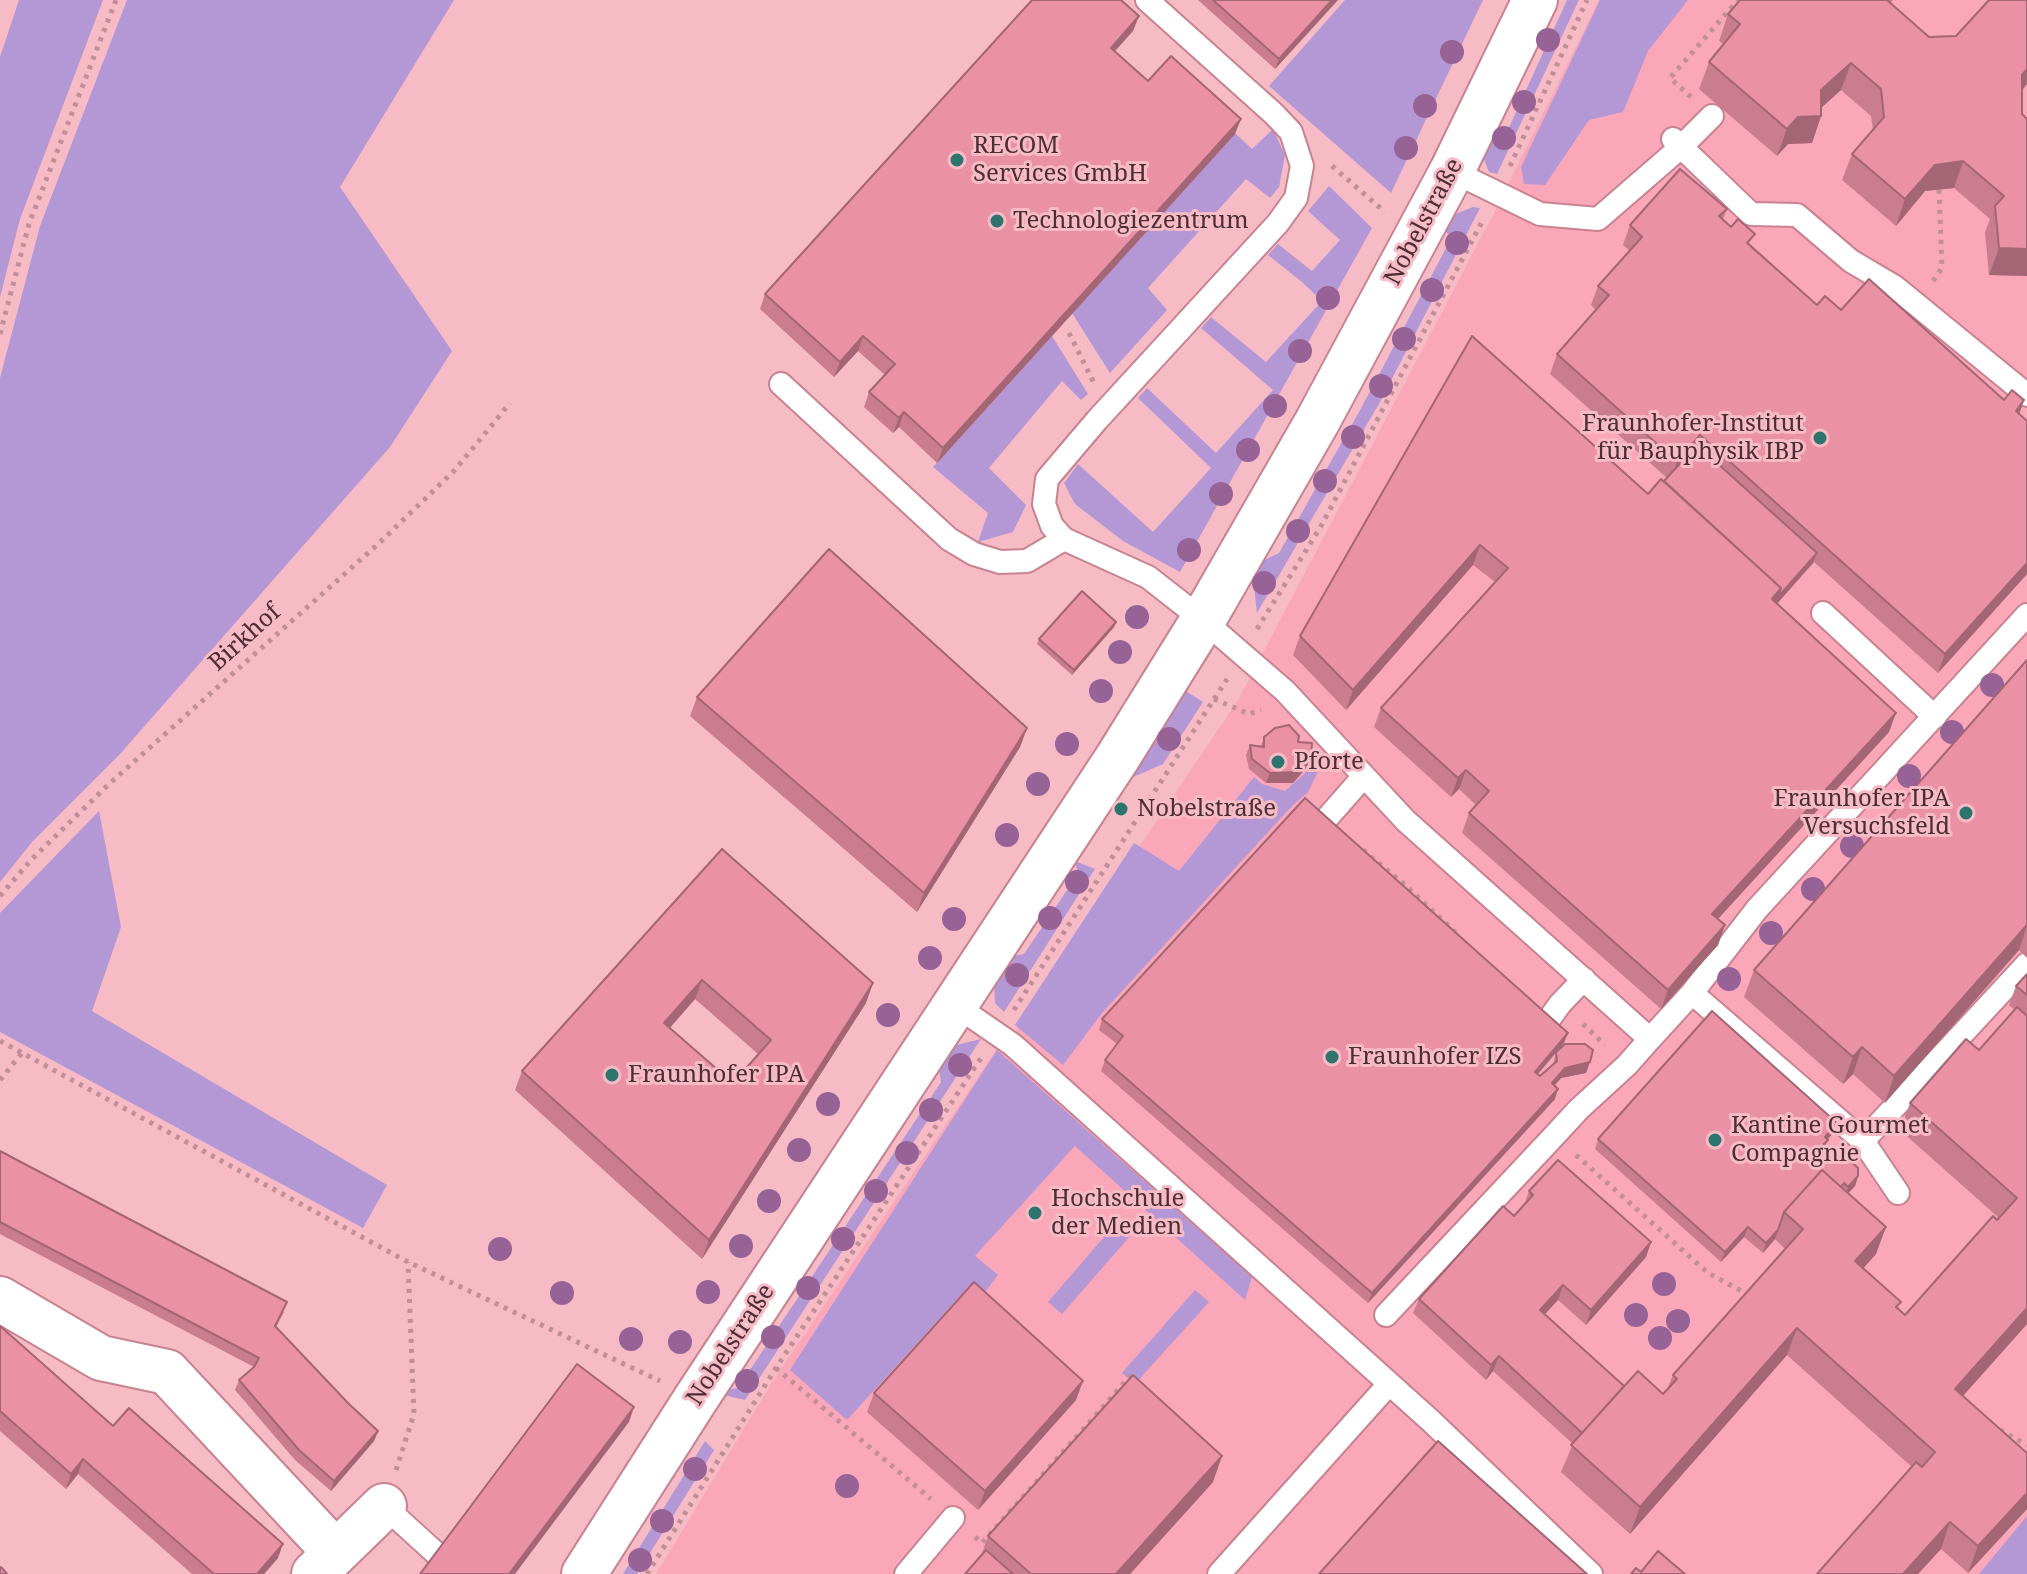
<!DOCTYPE html>
<html>
<head>
<meta charset="utf-8">
<style>
  body { margin:0 }
  canvas { display:block; background:#f7bbc6 }
</style>
</head>
<body>
<canvas width="2027" height="1574"></canvas>
<script>
const c = document.querySelector('canvas').getContext('2d');
c.lineJoin = 'round';
function fillPath(path, color) { c.fillStyle = color; c.fill(path, 'evenodd'); }
const poly = rows => new Path2D(rows.map(r => 'M' + r).join(''));
function strokePath(path, color, width, dash) { c.strokeStyle = color; c.lineWidth = width; c.lineCap = dash ? 'butt' : 'round'; c.setLineDash(dash || []); c.stroke(path); }
function drawText(font, color, halo, rows, align = 'center') {
  c.font = font + ' "Noto Serif",serif'; c.lineWidth = 6; c.setLineDash([]); c.textBaseline = 'middle'; c.strokeStyle = halo; c.fillStyle = color; for (const [text, x, y, turn = 0] of rows) {
    c.save(); c.translate(x, y); c.rotate((+turn || 0) * Math.PI / 180); c.textAlign = isNaN(turn) ? turn : align; if (halo) c.strokeText(text, 0, 0); c.fillText(text, 0, 0); c.restore();
  }
}
const built = poly([
  [1599,0,2027,0,2027,1574,656,1574,773,1381,999,1046,1003,1049,1238,700,1493,215]
]);
const green = poly([
  [19,0,103,0,20,219,0,297,0,57],
  [127,0,454,0,340,187,452,351,390,447,120,754,32,842,0,882,0,378,40,226],
  [1345,0,1483,0,1391,193,1269,86],
  [1567,0,1579,0,1497,174,1489,172,1481,152,1490,136,1507,132],
  [1600,0,1688,0,1648,51,1623,112,1589,120,1545,185,1524,184,1521,167],
  [1273,129,1285,155,1279,187,1270,198,1246,179,1148,288,1167,310,1110,373,1072,313,1235,133,1252,149],
  [1329,186,1372,228,1180,572,1123,541,1075,504,1064,483,1078,464,1153,532,1211,468,1138,398,1147,388,1216,453,1273,390,1201,328,1211,317,1266,362,1322,301,1302,282,1268,255,1278,244,1312,271,1340,240,1308,211],
  [1473,207,1480,208,1380,402,1257,613,1253,577,1262,561,1279,553,1359,412,1452,237,1445,231,1453,215],
  [1052,336,1088,394,1081,400,1062,381,989,468,1026,505,1013,532,978,542,988,513,933,467],
  [1186,691,1203,702,1163,764,1131,778],
  [1313,766,1319,770,1308,792,1292,806,1102,1013,1063,1065,1015,1025,1134,843,1179,871,1254,777,1262,784,1285,791],
  [99,811,121,927,92,1011,387,1185,363,1228,0,1032,0,913],
  [1075,861,1095,869,1004,1012,995,1003,994,980,1012,956,1024,954,1078,874],
  [981,1039,745,1400,724,1395,727,1390,738,1388,941,1082,938,1064,956,1045],
  [997,1050,1252,1277,1245,1300,1075,1146,975,1256,998,1275,982,1296,968,1287,847,1420,790,1370],
  [1117,1222,1131,1235,1062,1314,1048,1302],
  [1195,1290,1209,1302,1135,1384,1122,1373],
  [705,1441,714,1450,637,1574,623,1574],
  [2027,1516,2027,1574,1979,1574]
]);
const path = poly([
  [1691,97,1670,78,1738,0],
  [1332,166,1385,212],
  [1510,166,1587,0],
  [1933,281,1942,268,1939,189],
  [1069,333,1094,383],
  [0,334,29,224,116,0],
  [1257,629,1320,528,1484,218],
  [1214,699,1249,714,1261,710],
  [1363,850,1405,885,1457,934],
  [0,896,31,860,109,784,377,545,454,471,510,403],
  [1014,1010,1227,679],
  [1583,1024,1605,1045],
  [0,1041,408,1262,660,1381],
  [0,1080,22,1053],
  [1576,1155,1708,1273,1751,1296],
  [776,1368,931,1499],
  [2000,1430,2027,1445],
  [396,1470,414,1414,408,1262],
  [975,1537,982,1543,1134,1372],
  [647,1574,776,1368,981,1058]
]);
const lane = poly([
  [1673,139,1751,214,1797,215,1851,261,1895,287,2027,395],
  [1452,171,1540,214,1598,219,1681,147,1712,116],
  [781,384,949,539,974,554,1000,562,1027,561,1064,539,1148,577,1203,620,1285,691,1406,821,1650,1039,1692,993,1757,909,2027,615],
  [1064,539,1052,526,1044,504,1047,479,1097,420,1278,223,1296,198,1302,166,1291,132,1274,114,1147,0],
  [1823,613,1935,717],
  [1321,825,1364,776],
  [1692,993,1863,1141,1898,1193],
  [955,1005,1013,1045,1431,1421,1591,1574],
  [1545,1025,1560,1004,1584,979],
  [1863,1141,2027,964],
  [1386,1315,1554,1136,1579,1109,1627,1065,1650,1039],
  [384,1506,439,1556],
  [906,1574,953,1518],
  [1219,1574,1389,1384]
]);
const street = poly([
  [0,1299,101,1358,167,1372,335,1552],
  [314,1574,384,1506]
]);
const secondary = poly([
  [584,1574,695,1400,1118,757,1203,620,1317,422,1452,171,1535,0]
]);
const trees = [
  [1548,40],
  [1452,52],
  [1524,102],
  [1425,106],
  [1504,138],
  [1406,148],
  [1457,243],
  [1432,290],
  [1328,298],
  [1404,339],
  [1300,351],
  [1381,386],
  [1275,406],
  [1353,437],
  [1248,450],
  [1325,481],
  [1221,494],
  [1298,531],
  [1189,550],
  [1264,583],
  [1137,617],
  [1120,652],
  [1992,685],
  [1101,691],
  [1952,732],
  [1169,739],
  [1067,744],
  [1909,776],
  [1038,784],
  [1007,835],
  [1852,846],
  [1077,882],
  [1813,889],
  [1050,918],
  [954,919],
  [1771,933],
  [930,958],
  [1017,975],
  [1729,979],
  [888,1015],
  [960,1065],
  [828,1104],
  [931,1110],
  [799,1150],
  [907,1153],
  [876,1191],
  [769,1201],
  [843,1239],
  [741,1246],
  [500,1249],
  [1664,1284],
  [808,1288],
  [708,1292],
  [562,1293],
  [1636,1315],
  [1678,1321],
  [773,1337],
  [1660,1338],
  [631,1339],
  [680,1342],
  [747,1381],
  [695,1469],
  [847,1486],
  [662,1521],
  [640,1560]
];
const wall = poly([
  [1198,0,1338,0,1275,69],
  [1740,0,1893,0,1890,3,1929,37,1956,36,2027,0,2027,84,2022,90,2022,114,2027,118,2027,276,1989,275,1985,232,1990,219,1954,188,1925,191,1896,226,1842,180,1852,154,1873,130,1871,116,1841,90,1821,108,1821,116,1812,143,1788,144,1777,156,1699,89,1709,62,1723,44,1719,41,1728,14],
  [1133,31,1115,51,1148,81,1235,134,937,463,899,427,893,433,864,407,869,392,885,375,858,351,834,377,760,309,765,294],
  [1727,209,1723,219,1817,305,1841,310,2004,400,2024,400,2019,414,2027,574,1938,673,1814,562,1777,604,1889,732,1718,919,1725,925,1718,945,1661,1009,1462,833,1469,813,1476,805,1459,789,1451,797,1374,727,1381,708,1495,582,1473,565,1346,710,1293,655,1300,636,1472,336,1648,494,1664,481,1667,478,1550,374,1557,354,1596,310,1591,305,1598,286,1630,251,1623,245,1630,225],
  [1116,622,1114,627,1072,675,1037,644,1039,639],
  [2027,660,2027,958,2019,950,1885,1103,1853,1074,1843,1084,1744,997,1754,970],
  [697,697,1027,728,1020,747,917,912,690,716],
  [1264,737,1298,742,1307,767,1293,783,1266,783,1249,769,1246,755,1250,745,1261,746],
  [722,849,866,1003,702,1259,515,1090,522,1071],
  [695,999,758,1054,733,1083,670,1028],
  [2027,974,2027,1324,1963,1396,2027,1453,2027,1509,1968,1573,1941,1549,1918,1574,1817,1574,1912,1467,1787,1355,1630,1534,1561,1472,1573,1444,1493,1371,1486,1380,1413,1313,1419,1299,1514,1216,1524,1205,1529,1191,1651,1242,1646,1257,1586,1325,1558,1300,1545,1314,1624,1386,1663,1394,1667,1389,1673,1375,1785,1249,1775,1239,1763,1253,1744,1237,1721,1262,1595,1149,1598,1139,1837,1123,1833,1133,1828,1139,1825,1147,1858,1176,1855,1186,1848,1193,1876,1254,1863,1268,1905,1315,1999,1218,1900,1130,1910,1103,1979,1050,2015,1010,2009,1005,2016,986],
  [1102,1019,1564,1043,1538,1074,1540,1076,1553,1065,1556,1052,1590,1062,1586,1073,1561,1078,1555,1085,1555,1099,1368,1303,1101,1071,1105,1060,1117,1044,1099,1030],
  [0,1151,284,1312,276,1327,348,1403,378,1431,374,1441,331,1491,295,1460,235,1390,239,1380,254,1367,0,1234],
  [0,1326,113,1426,278,1558,264,1574,192,1574,78,1474,66,1489,0,1431],
  [874,1393,1076,1400,978,1510,867,1412],
  [1213,1482,1130,1574,965,1574,981,1556,988,1536]
]);
const shadedWall = poly([
  [1332,0,1338,0,1275,69,1279,59],
  [1139,16,1133,31,1105,62,1111,48],
  [1851,63,1841,90,1811,117,1821,90],
  [2027,69,2027,84,2012,102,2022,75],
  [1821,116,1812,143,1788,144,1777,156,1787,129,1798,117],
  [1241,119,1235,134,937,463,943,448],
  [1963,161,1954,188,1925,191,1896,226,1905,199,1935,165],
  [1999,248,2027,249,2027,276,1989,275],
  [863,336,858,351,834,377,840,362],
  [2024,400,2017,420,2016,411],
  [904,412,899,427,893,433,899,418],
  [1700,435,1693,455,1670,481,1677,462],
  [1480,545,1473,565,1346,710,1353,690],
  [1817,553,1813,563,1764,618,1772,599,1781,588],
  [2027,563,2027,574,1938,673,1945,654],
  [1116,622,1114,627,1072,675,1074,670],
  [1896,713,1889,732,1705,933,1712,914],
  [1027,728,1020,747,917,912,924,893],
  [1311,757,1307,767,1293,783,1266,783,1270,773],
  [1466,770,1459,789,1451,797,1458,778],
  [1725,925,1718,945,1661,1009,1668,990],
  [2027,925,2019,950,1885,1103,1894,1076],
  [702,980,695,999,657,1042,664,1023],
  [873,983,866,1003,702,1259,709,1240],
  [1568,1033,1564,1043,1531,1082,1535,1072],
  [1862,1047,1853,1074,1843,1084,1853,1057],
  [1590,1062,1586,1073,1561,1078,1548,1093,1552,1083,1565,1068],
  [1558,1089,1555,1099,1368,1303,1372,1293],
  [1837,1123,1833,1133,1821,1147,1825,1137],
  [1858,1176,1855,1186,1845,1197,1848,1187],
  [1748,1227,1744,1237,1721,1262,1725,1252],
  [1886,1227,1876,1254,1846,1288,1855,1261],
  [1778,1230,1775,1239,1763,1253,1766,1243],
  [1651,1242,1646,1257,1586,1325,1591,1310],
  [1563,1285,1558,1300,1535,1325,1540,1310],
  [2027,1308,2027,1324,1945,1416,1955,1389],
  [1797,1328,1787,1355,1630,1534,1640,1507],
  [1499,1356,1493,1371,1486,1380,1491,1365],
  [1083,1381,1076,1400,978,1510,985,1491],
  [634,1407,629,1422,515,1574,509,1574],
  [378,1431,374,1441,331,1491,334,1481],
  [1222,1456,1213,1482,1130,1574,1116,1574],
  [83,1459,78,1474,66,1489,71,1474],
  [2027,1493,2027,1509,1968,1573,1978,1546],
  [1950,1522,1941,1549,1918,1574,1903,1574],
  [283,1544,278,1558,264,1574,257,1574]
]);
const building = poly([
  [1032,0,1121,0,1139,16,1111,48,1148,81,1171,56,1241,119,943,448,904,412,899,418,869,392,895,364,863,336,840,362,765,294,1032,0],
  [1213,0,1332,0,1279,59,1213,0],
  [1740,0,1887,0,1929,37,1956,36,1989,0,2027,0,2027,69,2022,75,2022,114,2027,119,2027,249,1999,248,1995,206,2004,196,1963,161,1935,165,1905,199,1852,154,1884,117,1881,89,1851,63,1821,90,1821,116,1798,117,1787,129,1709,62,1740,24,1728,14,1740,0],
  [1680,169,1727,209,1719,216,1731,227,1738,219,1755,234,1747,243,1817,305,1825,296,1841,310,1869,279,2004,400,2012,390,2024,400,2016,411,2027,421,2027,563,1945,654,1700,435,1677,462,1557,354,1609,295,1598,286,1642,237,1630,225,1680,169],
  [1472,336,1648,494,1661,479,1781,588,1772,599,1896,713,1712,914,1725,925,1668,990,1469,813,1489,791,1466,770,1458,778,1381,708,1508,568,1480,545,1353,690,1300,636,1472,336],
  [1697,445,1817,553,1778,597,1781,588,1664,481,1697,445],
  [829,549,1027,728,924,893,697,697,829,549],
  [1082,591,1116,622,1074,670,1039,639,1082,591],
  [2027,660,2027,925,1894,1076,1862,1047,1853,1057,1754,970,2027,660],
  [1289,725,1299,736,1298,742,1312,743,1311,757,1297,772,1270,773,1252,759,1250,745,1264,747,1264,737,1275,728,1289,725],
  [1305,798,1568,1033,1535,1072,1540,1076,1557,1061,1556,1052,1565,1044,1585,1044,1593,1050,1590,1062,1565,1068,1552,1083,1558,1089,1372,1293,1105,1060,1123,1036,1102,1019,1305,798],
  [722,849,873,983,709,1240,522,1071,722,849],
  [702,980,771,1040,733,1083,664,1023,702,980],
  [2027,974,2027,995,2016,986,2027,974],
  [2017,1007,2027,1016,2027,1308,1955,1389,2027,1453,2027,1493,1978,1546,1950,1522,1903,1574,1817,1574,1916,1462,1922,1467,1935,1452,1797,1328,1640,1507,1571,1445,1638,1371,1663,1394,1677,1379,1673,1375,1803,1229,1784,1212,1822,1170,1886,1227,1855,1261,1901,1302,1896,1307,1905,1315,1993,1216,1997,1220,2017,1198,1910,1103,1966,1039,1979,1050,2017,1007],
  [1712,1011,1837,1123,1825,1137,1828,1140,1823,1145,1833,1153,1837,1149,1858,1168,1858,1176,1848,1187,1844,1183,1841,1187,1822,1170,1784,1212,1778,1230,1766,1243,1748,1227,1725,1252,1598,1139,1712,1011],
  [0,1151,287,1302,275,1326,348,1403,378,1431,334,1481,299,1450,239,1380,254,1367,259,1358,0,1222,0,1151],
  [1558,1160,1651,1242,1591,1310,1563,1285,1540,1310,1624,1386,1582,1433,1499,1356,1491,1365,1419,1299,1503,1206,1514,1216,1533,1195,1529,1191,1558,1160],
  [974,1282,1083,1381,985,1491,874,1393,974,1282],
  [0,1326,113,1426,129,1408,283,1544,257,1574,214,1574,83,1459,71,1474,0,1411,0,1326],
  [577,1364,634,1407,509,1574,420,1574,577,1364],
  [1133,1375,1222,1456,1116,1574,1031,1574,988,1536,1133,1375],
  [1438,1441,1587,1574,1319,1574,1438,1441],
  [986,1550,1013,1574,965,1574,986,1550],
  [1658,1551,1685,1574,1631,1574,1636,1568,1641,1572,1658,1551],
  [0,1567,2,1568,7,1574,0,1574,0,1567]
]);
const markers = [
  [957,160,8,"#2c746d"],
  [997,221,8,"#2c746d"],
  [1820,438,8,"#2c746d"],
  [1278,762,8,"#2c746d"],
  [1121,809,8,"#2c746d"],
  [1966,813,8,"#2c746d"],
  [1332,1057,8,"#2c746d"],
  [612,1075,8,"#2c746d"],
  [1715,1140,8,"#2c746d"],
  [1035,1213,8,"#2c746d"]
];
const poiNames = [
  ["RECOM",973,146],
  ["Services GmbH",973,174],
  ["Technologiezentrum",1013,221],
  ["Fraunhofer-Institut",1804,424,"right"],
  ["für Bauphysik IBP",1804,452,"right"],
  ["Pforte",1294,762],
  ["Fraunhofer IPA",1950,799,"right"],
  ["Versuchsfeld",1950,827,"right"],
  ["Nobelstraße",1137,809],
  ["Fraunhofer IZS",1348,1057],
  ["Fraunhofer IPA",628,1075],
  ["Kantine Gourmet",1731,1126],
  ["Compagnie",1731,1154],
  ["Hochschule",1051,1199],
  ["der Medien",1051,1227]
];
const streetNames = [
  ["Nobelstraße",1424,222,-62],
  ["Birkhof",245,638,-42],
  ["Nobelstraße",731,1345,-57]
];
fillPath(built, '#faa8b9');
fillPath(green, '#b497d5');
strokePath(lane, '#c88290', 26);
strokePath(street, '#c88290', 48);
strokePath(secondary, '#c88290', 48);
strokePath(path, '#c28f99', 5, [4, 6]);
strokePath(lane, '#fff', 22);
strokePath(street, '#fff', 44);
strokePath(secondary, '#fff', 44);
c.fillStyle = '#976296';
for (const [x, y] of trees) { c.beginPath(); c.arc(x, y, 12, 0, 2 * Math.PI); c.fill(); }
fillPath(wall, '#c97d8e');
fillPath(shadedWall, '#a46674');
fillPath(building, '#ea91a5');
strokePath(building, '#a46674', 2);
for (const [x, y, r, color] of markers) { const dot = new Path2D(); dot.arc(x, y, r, 0, 2 * Math.PI); c.fillStyle = color; c.fill(dot); strokePath(dot, '#f7bbc6', 3); }
drawText('24px', '#4c2e35', '#f7bbc6', poiNames, 'left');
drawText('24px', '#4c2e35', '#f7bbc6', streetNames);
</script>
</body>
</html>
